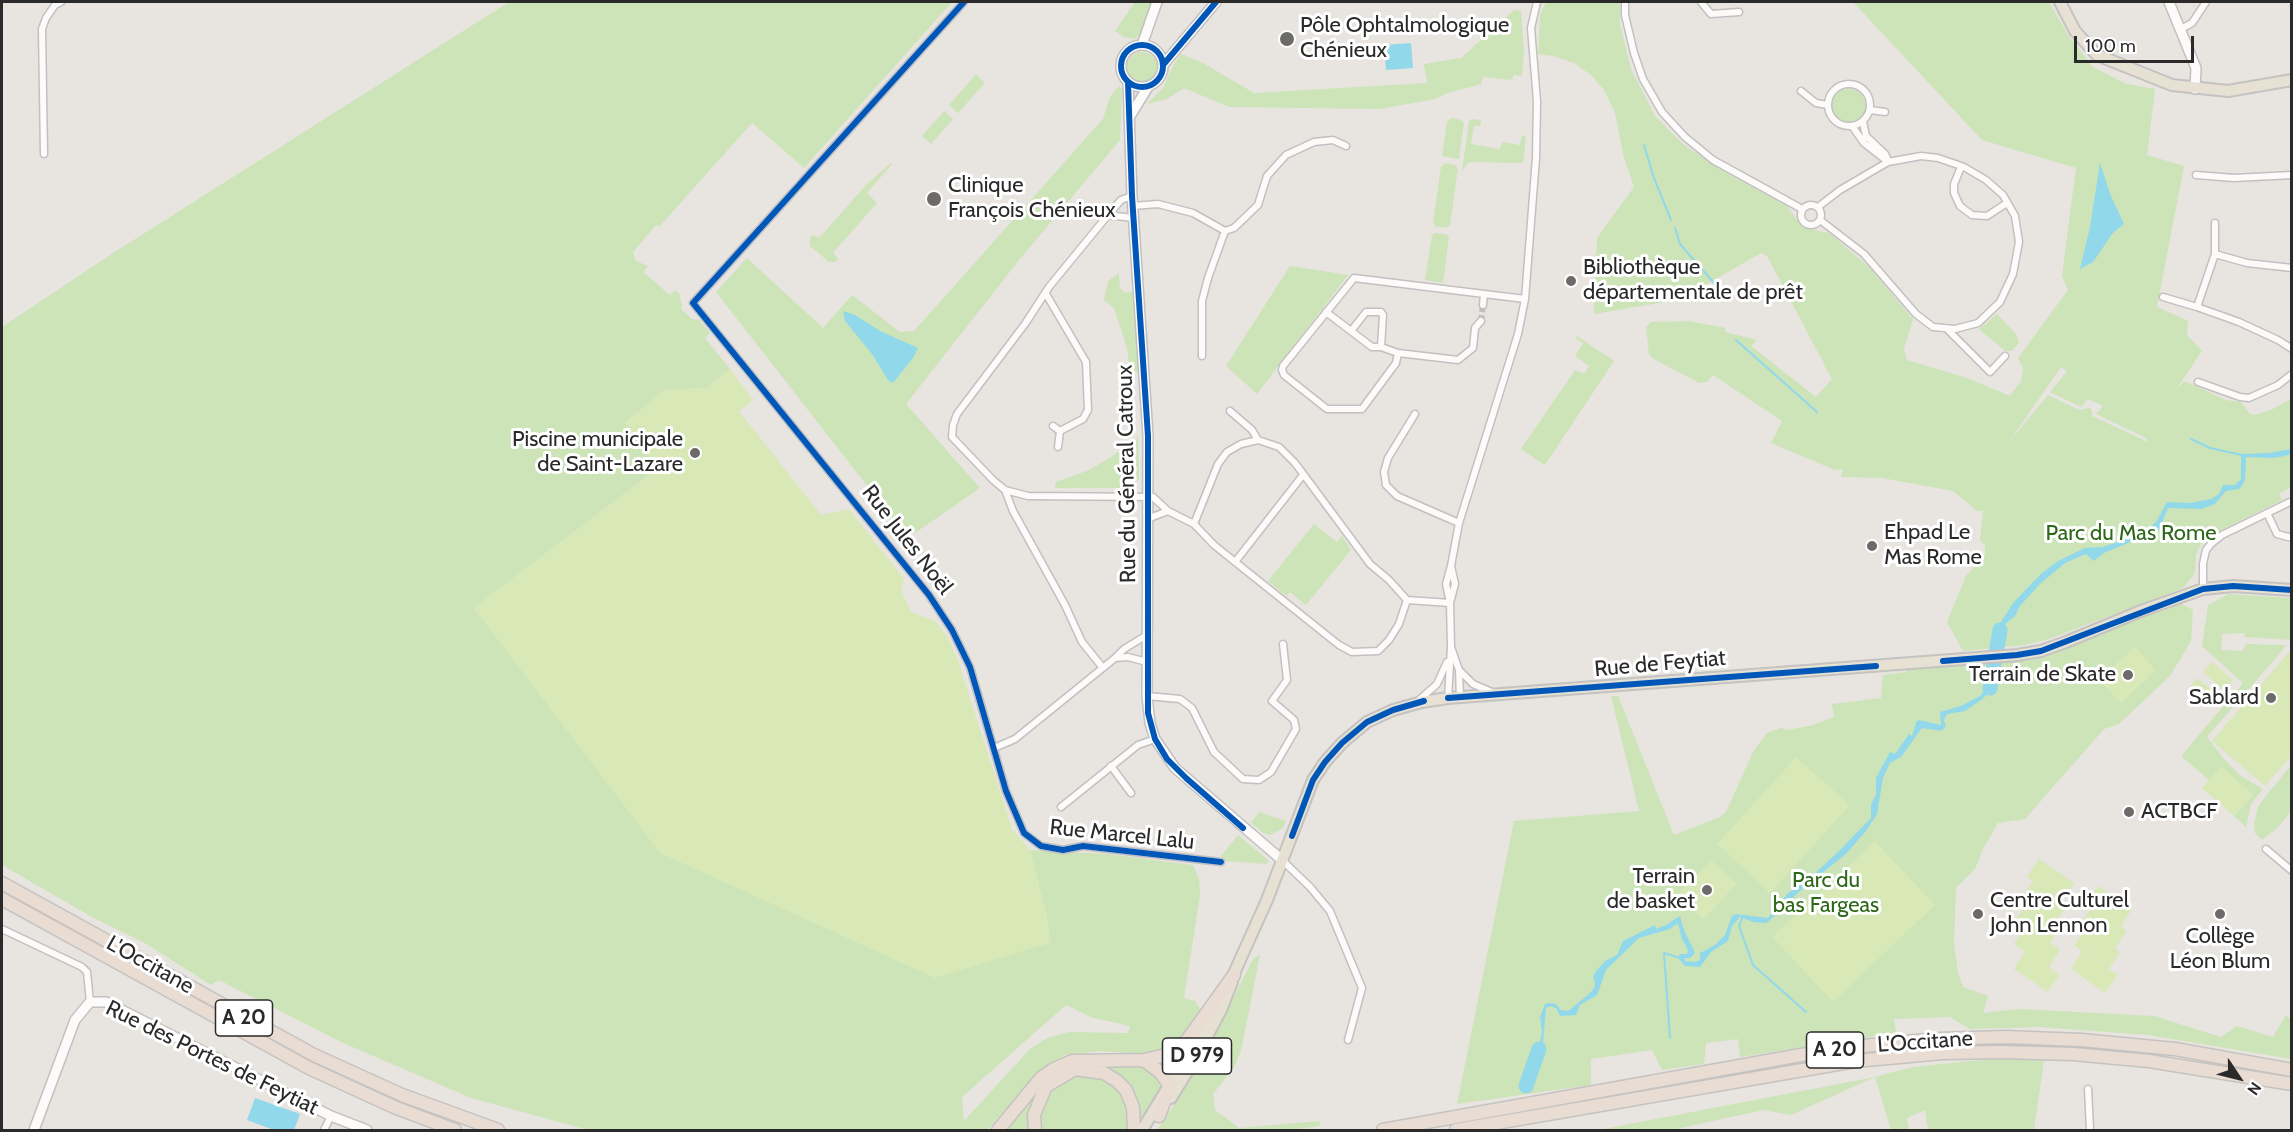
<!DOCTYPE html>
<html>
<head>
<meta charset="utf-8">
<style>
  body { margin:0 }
  #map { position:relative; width:2293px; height:1132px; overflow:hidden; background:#e8e4e0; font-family:Cabin,sans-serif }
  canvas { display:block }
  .frame { position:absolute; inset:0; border:3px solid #2a2a2a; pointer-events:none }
  .north { position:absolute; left:2209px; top:1048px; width:60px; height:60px; -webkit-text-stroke:4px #fff; paint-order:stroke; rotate:125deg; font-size:16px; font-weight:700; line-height:24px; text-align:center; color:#2a2a2a }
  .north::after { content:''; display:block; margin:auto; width:21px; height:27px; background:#2a2a2a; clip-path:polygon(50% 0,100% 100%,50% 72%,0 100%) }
  .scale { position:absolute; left:2074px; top:36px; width:120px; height:27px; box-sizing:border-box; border:3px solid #2a2a2a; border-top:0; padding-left:8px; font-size:18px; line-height:21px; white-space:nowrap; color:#2a2a2a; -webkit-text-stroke:4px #fff; paint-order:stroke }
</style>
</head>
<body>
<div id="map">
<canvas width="2293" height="1132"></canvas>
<div class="frame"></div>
<div class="north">N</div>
<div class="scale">100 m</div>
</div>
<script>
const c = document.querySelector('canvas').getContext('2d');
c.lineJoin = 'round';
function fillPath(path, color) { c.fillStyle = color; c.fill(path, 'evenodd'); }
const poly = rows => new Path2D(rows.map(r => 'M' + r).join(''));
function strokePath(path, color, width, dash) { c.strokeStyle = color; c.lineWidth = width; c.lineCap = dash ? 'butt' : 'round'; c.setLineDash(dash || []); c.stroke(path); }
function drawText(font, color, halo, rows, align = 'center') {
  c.font = font + ' Cabin,sans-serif'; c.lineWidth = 6; c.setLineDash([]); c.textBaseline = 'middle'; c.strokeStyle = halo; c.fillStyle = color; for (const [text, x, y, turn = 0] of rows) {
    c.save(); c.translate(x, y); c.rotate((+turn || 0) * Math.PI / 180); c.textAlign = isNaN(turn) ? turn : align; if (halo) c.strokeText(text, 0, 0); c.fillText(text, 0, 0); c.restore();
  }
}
const green = poly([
  [509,2,952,2,804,168,752,123,659,227,656,225,633,252,636,261,648,266,643,272,670,295,675,290,679,293,682,306,681,309,692,319,699,320,710,333,705,338,730,369,707,388,664,390,625,423,658,468,474,608,558,716,1050,943,1048,923,1030,850,1108,854,1193,865,1199,879,1200,895,1184,998,1195,1001,1200,1009,1178,1040,1164,1048,1140,1054,1101,1051,1065,1055,1043,1069,987,1130,588,1130,471,1098,341,1042,219,980,211,985,143,942,92,917,2,865,2,327,110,255],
  [1066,1005,1093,1018,1122,1024,1130,1027,1128,1033,1070,1032,1047,1038,1029,1050,964,1121,962,1097],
  [1135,2,1152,2,1147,23,1139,36,1134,39,1124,37,1115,31],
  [1546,2,1620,2,1620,24,1631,69,1655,116,1683,144,1718,168,1787,206,1802,227,1829,233,1869,267,1913,319,1904,349,1907,360,1967,378,2010,396,2021,381,2023,369,2018,358,2068,290,2062,276,2076,168,1982,140,1853,2,2049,2,2068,35,2093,67,2127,84,2155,89,2147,155,2184,166,2157,307,2188,321,2187,335,2202,351,2175,391,2184,381,2226,400,2241,402,2250,414,2254,415,2271,410,2291,399,2291,487,2279,494,2282,500,2209,536,2201,544,2196,554,2195,573,2183,588,2049,639,2025,645,1963,651,1947,622,1966,576,1985,555,1985,546,1980,540,1983,511,1977,511,1953,491,1882,478,1841,477,1843,469,1835,470,1771,443,1782,421,1713,375,1707,382,1699,383,1652,358,1649,354,1646,327,1651,322,1688,321,1726,328,1725,332,1757,340,1751,346,1816,397,1832,379,1767,256,1761,253,1700,288,1681,292,1677,300,1594,314,1597,238,1634,187,1624,158,1615,113,1604,90,1592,76,1574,63,1554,56,1538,54,1540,14],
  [2061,367,2067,371,2050,392,2081,407,2088,399,2103,406,2096,414,2146,438,2148,442,2092,416,2092,410,2089,408,2079,410,2048,395,2009,442],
  [1514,10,1521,11,1524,52,1522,76,1514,75,1512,80,1483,77,1481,84,1447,93,1435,99,1380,109,1229,107,1184,88,1167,99,1147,104,1163,88,1174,64,1181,54,1203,63,1254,93,1427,83,1424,64,1461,58],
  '1127 67a15 15 0 1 1 30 0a15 15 0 1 1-30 0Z',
  [976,74,985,83,958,113,949,105],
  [1119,86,1122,90,1120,140,1019,260,906,404,980,488,915,533,904,533,716,292,747,258,823,328,852,295,900,332,914,331,1103,119,1110,97],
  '1832 106a17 17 0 1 1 34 0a17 17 0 1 1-34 0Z',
  [944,111,953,119,931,144,922,136],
  [1451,118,1461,120,1464,123,1459,159,1442,156,1447,122],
  [1472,119,1481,120,1480,126,1474,126,1471,144,1500,149,1502,142,1520,145,1522,135,1526,137,1523,163,1469,162,1462,171,1469,121],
  [891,163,892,164,867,193,877,203,833,253,838,259,835,262,829,262,810,246,810,238,813,235,819,238,867,184],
  [1445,163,1455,165,1458,168,1450,225,1446,228,1435,226,1433,222,1441,167],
  [1435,233,1446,234,1449,237,1443,283,1425,280,1432,235],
  [1290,266,1348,275,1257,394,1226,366],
  [1119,273,1120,288,1125,293,1138,291,1139,372,1130,371,1127,348,1114,308,1104,300,1108,281],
  [1997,314,2016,334,2019,343,2012,351,2005,351,1979,329],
  [1577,336,1614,361,1545,465,1521,449,1575,370,1584,374,1589,366,1575,356,1583,343,1575,338],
  [1138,434,1139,479,1129,488,1055,488,1056,482,1089,470,1111,457,1137,439],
  [1314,524,1337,542,1342,536,1351,550,1306,605,1290,592,1287,596,1268,581],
  [2229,594,2291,598,2291,640,2245,637,2244,633,2222,634,2221,650,2242,651,2246,644,2285,645,2282,651,2207,737,2224,759,2241,776,2263,789,2251,804,2246,827,2234,816,2253,795,2221,767,2209,780,2181,756,2243,683,2202,646,2208,605],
  [2180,603,2193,610,2191,641,2170,676,2119,724,2104,729,2025,819,1998,823,1983,849,1975,869,1956,888,1954,943,1958,973,1963,987,1988,996,1983,1013,2019,1009,2154,1016,2221,1037,2237,1026,2273,1037,2286,1015,2291,1020,2291,1059,2148,1035,2039,1027,1970,1029,1950,1017,1894,1019,1896,1033,1740,1057,1738,1039,1706,1043,1704,1064,1662,1070,1652,1050,1591,1059,1591,1085,1457,1104,1514,821,1639,811,1611,696,1618,696,1674,835,1720,817,1726,812,1754,750,1767,733,1781,728,1789,730,1813,725,1834,717,1832,704,1881,698,1883,675,1906,672,1908,668,2011,658,2018,661,2033,660],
  [2291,765,2291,811,2277,828,2262,840,2255,833,2254,825,2258,806],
  [1259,812,1286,821,1283,828,1270,835,1262,832,1251,823],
  [1238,835,1269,861,1266,864,1224,861,1221,856],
  [1260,955,1241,1051,1234,1067,1213,1094,1215,1110,1239,1128,1319,1121,1321,1126,1290,1130,1157,1130,1179,1097,1222,1020,1253,959],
  [1990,1059,2044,1060,2034,1130,1928,1129,1925,1110,1907,1118,1909,1130,1891,1130,1875,1077,1791,1115,1763,1110,1672,1130,1598,1130,1875,1077,1913,1067],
  [1087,1063,1136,1064,1158,1074,1163,1085,1141,1125,1138,1104,1122,1079,1107,1068],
  [1079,1075,1100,1076,1115,1085,1129,1108,1129,1130,1042,1130,1040,1120,1042,1105,1049,1092,1057,1083,1068,1077],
  [1037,1094,1029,1112,1029,1130,1003,1130]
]);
const pitch = poly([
  [730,369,753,400,739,411,821,515,849,509,904,579,901,590,911,612,935,621,947,636,958,661,1012,829,1030,850,1048,923,1050,943,935,978,660,853,474,608,658,468,625,423,664,390,707,388],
  [2135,647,2156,670,2121,703,2099,680],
  [2289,652,2292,654,2291,756,2265,786,2212,741],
  [2212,662,2233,680,2225,691,2203,672],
  [2197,678,2219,696,2211,706,2189,688],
  [1796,757,1850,805,1770,893,1717,844],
  [2221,766,2253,795,2234,816,2202,788],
  [1875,841,1935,905,1833,1002,1772,937],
  [2039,859,2074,883,2062,900,2068,904,2056,921,2062,926,2050,942,2060,950,2049,967,2059,975,2048,992,2014,969,2025,952,2014,944,2026,926,2016,919,2028,902,2022,897,2033,881,2027,876],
  [1711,860,1737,884,1703,920,1677,895],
  [2098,886,2132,909,2121,926,2127,931,2115,948,2120,952,2109,969,2118,975,2105,993,2071,969,2082,951,2074,945,2086,928,2080,924,2092,907,2086,903]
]);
const water = poly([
  [1411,43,1413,68,1386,70,1384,45],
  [2100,163,2111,196,2124,224,2113,233,2093,262,2080,269,2090,227],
  [843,311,855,315,880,331,918,348,913,358,893,383,888,380,872,354,845,321],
  [2291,449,2291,454,2285,456,2272,458,2246,457,2245,480,2242,486,2239,489,2226,491,2215,504,2201,509,2168,508,2158,532,2152,533,2104,553,2094,561,2086,554,2065,563,2040,584,2020,606,2015,616,2003,626,2000,636,2000,648,1996,648,1996,630,2013,603,2042,573,2058,561,2085,548,2102,547,2118,542,2147,529,2156,522,2167,502,2190,503,2211,499,2219,494,2223,485,2235,485,2241,479,2241,454,2269,453],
  [1993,669,1996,669,1994,683,1989,693,1981,700,1965,711,1947,714,1944,720,1946,726,1941,731,1922,728,1901,757,1890,763,1883,778,1877,814,1866,831,1846,854,1801,890,1769,921,1766,923,1753,922,1740,917,1732,926,1728,941,1711,952,1700,967,1685,966,1678,958,1680,954,1687,954,1688,950,1682,939,1678,923,1670,929,1639,938,1606,970,1597,995,1580,1005,1576,1015,1560,1016,1556,1008,1550,1006,1546,1008,1543,1044,1535,1067,1531,1069,1540,1041,1542,1032,1540,1017,1545,1004,1550,1003,1556,1004,1561,1010,1568,1011,1583,999,1593,990,1595,984,1593,976,1597,970,1605,961,1617,955,1623,941,1655,925,1656,929,1666,925,1680,916,1684,930,1695,953,1690,958,1685,958,1685,961,1695,962,1700,960,1700,953,1715,945,1725,935,1732,916,1736,914,1768,918,1788,893,1810,878,1840,850,1871,818,1871,804,1876,795,1876,778,1890,752,1895,754,1909,734,1912,736,1916,722,1919,720,1941,725,1940,712,1961,706,1980,696,1989,685],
  [255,1098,300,1114,294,1130,274,1130,247,1120]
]);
const stream = poly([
  [1644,145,1654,178,1671,220],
  [1675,228,1680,244,1714,283],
  [1736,340,1817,412],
  [2191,439,2210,448,2242,455],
  [1743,916,1739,926,1753,965,1806,1012],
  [1670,1038,1664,953,1680,958]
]);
const river = poly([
  [1990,688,2000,630],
  [1526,1086,1539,1049]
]);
const streetTunnel = poly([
  [1481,321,1483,305]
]);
const street = poly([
  [964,2,693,303,929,595,952,630,970,667,1006,791,1024,833,1041,846,1063,850,1083,846,1221,862],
  [1625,2,1625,15,1634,53,1643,79,1662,112,1685,137,1713,160,1802,209],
  [1701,2,1711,14,1739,12],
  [2181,29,2192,23,2206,2],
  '1828 105a21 21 0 1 1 42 0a21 21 0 1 1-42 0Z',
  [1801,91,1816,103,1828,105],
  [1870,110,1885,112],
  [1863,122,1866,136,1885,154,1888,161],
  [1852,126,1864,143,1888,162],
  [44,154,42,29,46,18,55,5,61,2],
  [1961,167,1954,184,1954,193,1960,206,1972,215,1987,216,2007,203],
  [2196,175,2234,178,2292,175],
  [1132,196,1121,200,1108,215,1133,218],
  '1801 215a10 10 0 1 1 20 0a10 10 0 1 1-20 0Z',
  [1132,206,1158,204,1193,213,1225,231,1208,278,1202,301,1202,356],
  [1818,207,1840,190,1888,162,1921,156,1938,158,1964,167,1986,180,2003,195,2015,216,2019,242,2013,274,2000,302,1978,323,1955,329,1933,327,1916,314,1864,254,1820,220],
  [1108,215,1049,287,1025,324,957,414,953,425,952,437,993,480,1005,490,1028,496,1153,497,1168,511,1194,524,1214,545,1339,645,1352,652,1378,651,1389,640,1399,624,1407,600],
  [1225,231,1234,228,1258,205,1267,176,1286,155,1314,142,1333,140,1346,146],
  [2215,254,2247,263,2292,268],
  [1046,294,1086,362,1088,410,1083,419,1060,431,1058,447],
  [2163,297,2197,307,2239,322,2278,340,2292,349],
  [1483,305,1484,294],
  [2197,307,2215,254,2215,223],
  [1326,312,1372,347,1381,347,1398,353,1458,360,1473,348,1475,328,1481,321],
  [1947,329,1990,372,2005,356],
  [1351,331,1366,312,1381,312,1383,315,1381,347],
  [1398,353,1396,363,1362,409,1327,409,1284,375,1282,370,1283,366,1354,278,1525,299],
  [2198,382,2240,397,2249,398,2278,385,2292,374],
  [1230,411,1252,430,1258,440],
  [1415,414,1388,458,1384,472,1386,485,1397,496,1459,523],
  [1053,426,1060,431],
  [1005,490,1013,511,1065,605,1082,642,1103,668],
  [2267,513,2277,534,2292,538],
  [1147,519,1168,511],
  [1194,524,1218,464,1227,452,1241,444,1258,440,1279,447,1295,463,1370,564,1389,580,1407,600,1450,603],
  [1235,562,1303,475],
  [1451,566,1459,523,1518,334,1525,299,1536,158,1537,101,1531,28,1537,2],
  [2203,589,2203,564,2206,550,2211,544,2222,535,2292,501],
  [1452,650,1459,670,1460,698],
  [1147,662,1128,657,1115,658,1124,649,1147,635],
  [1459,670,1473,684,1494,693],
  [1147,696,1180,699,1192,708,1214,752,1243,779,1259,780,1271,772,1296,729,1294,720,1272,701,1287,680,1283,644],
  [1448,698,1451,647,1450,603,1446,584,1451,566,1455,584,1450,603],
  [1418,701,1437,684,1447,662],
  [994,748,1015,739,1115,658],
  [1111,766,1131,793],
  [1061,807,1138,745,1155,739],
  [2266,849,2292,871],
  [1282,860,1310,887,1330,911,1362,988,1348,1040],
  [2,929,82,967,87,972,90,1002],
  [2088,1089,2090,1130],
  [324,1130,331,1116]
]);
const secondary = poly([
  [2169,2,2196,68,2195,89],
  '1121 66a21 21 0 1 1 42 0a21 21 0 1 1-42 0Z',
  [1142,45,1157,2],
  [1163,65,1216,2],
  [1128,82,1132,196,1148,436,1147,696,1150,723,1155,739,1175,768,1282,860],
  [1129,118,1148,87],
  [34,1130,75,1020,90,1002,106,1002,331,1116,367,1130]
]);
const primary = poly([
  [2060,2,2075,31,2097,55,2172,85,2228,91,2292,80],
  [1231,980,1267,900,1313,780,1325,762,1342,743,1367,722,1393,710,1422,702,1448,698,2017,655,2041,651,2066,642,2141,611,2203,589,2233,586,2292,590],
  [1171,1098,1195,1059,1221,1010,1232,982],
  [1142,1130,1215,1010]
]);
const highway = poly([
  [2,883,314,1055,402,1095,498,1130],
  [2,899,309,1068,394,1107,455,1130],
  [1144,1060,1166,1055,1185,1043,1234,975],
  [998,1130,1041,1078,1054,1069,1072,1061,1144,1060,1161,1073,1170,1086,1159,1116],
  [1035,1130,1034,1115,1046,1086,1075,1069,1104,1073,1117,1081,1126,1090,1133,1107,1134,1130],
  [1383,1130,1801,1055,1872,1045,1938,1039,2006,1037,2081,1040,2175,1049,2292,1070],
  [1456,1130,1855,1061,1943,1053,2001,1052,2073,1054,2149,1061,2292,1084]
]);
const cycleway = poly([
  [964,2,693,303,929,595,952,630,970,667,1006,791,1024,833,1041,846,1063,850,1083,846,1221,862],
  '1121 66a21 21 0 1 1 42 0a21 21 0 1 1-42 0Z',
  [1163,65,1216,2],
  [1128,82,1132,196,1148,436,1148,713,1155,739,1167,759,1186,778,1243,828],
  [1943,661,2017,655,2041,651,2203,589,2233,586,2292,590],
  [1448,698,1876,666],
  [1292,836,1313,780,1325,762,1342,743,1367,722,1393,710,1424,701]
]);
const markers = [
  [1287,39,8,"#6c6b6a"],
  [934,199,8,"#6c6b6a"],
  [1571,281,6,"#6c6b6a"],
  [695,453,6,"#6c6b6a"],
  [1872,546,6,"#6c6b6a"],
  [2128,675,6,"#6c6b6a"],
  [2271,698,6,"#6c6b6a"],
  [2129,812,6,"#6c6b6a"],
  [1707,890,6,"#6c6b6a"],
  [1978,914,6,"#6c6b6a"],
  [2220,914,6,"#6c6b6a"]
];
const shields = [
  [244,1018,57],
  [1835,1050,57],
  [1197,1056,69]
];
const shieldNames = [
  ["A 20",244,1018],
  ["A 20",1835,1050],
  ["D 979",1197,1056]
];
const poiNames = [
  ["Pôle Ophtalmologique",1300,26],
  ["Chénieux",1300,51],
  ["Clinique",948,186],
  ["François Chénieux",948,211],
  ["Bibliothèque",1583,268],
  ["départementale de prêt",1583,293],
  ["Piscine municipale",683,440,"right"],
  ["de Saint-Lazare",683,465,"right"],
  ["Ehpad Le",1884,533],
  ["Mas Rome",1884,558],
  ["Terrain de Skate",2116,675,"right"],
  ["Sablard",2259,698,"right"],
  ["ACTBCF",2141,812],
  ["Terrain",1695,877,"right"],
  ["de basket",1695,902,"right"],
  ["Centre Culturel",1990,901],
  ["John Lennon",1990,926],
  ["Collège",2220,937,"center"],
  ["Léon Blum",2220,962,"center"]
];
const streetNames = [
  ["Rue du Général Catroux",1127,474,-91],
  ["Rue Jules Noël",907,540,52],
  ["Rue de Feytiat",1660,664,-5],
  ["Rue Marcel Lalu",1122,835,6],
  ["L'Occitane",150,965,29],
  ["L'Occitane",1925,1042,-4],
  ["Rue des Portes de Feytiat",212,1058,26]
];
const parkNames = [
  ["Parc du Mas Rome",2131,534],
  ["Parc du",1826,881],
  ["bas Fargeas",1826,906]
];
fillPath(green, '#cce4b8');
fillPath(pitch, '#d8e8b6');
fillPath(water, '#92d8eb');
strokePath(stream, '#92d8eb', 2);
strokePath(river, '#92d8eb', 15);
strokePath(streetTunnel, '#c2bfbc', 6, [6, 3]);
strokePath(street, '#c2c0c1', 9);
strokePath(secondary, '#c2c0c1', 12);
strokePath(primary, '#c4c3c1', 14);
strokePath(highway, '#c4c3c1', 15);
strokePath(street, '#fcfbfa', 6);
strokePath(secondary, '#fcfbfa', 9);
strokePath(primary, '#e6e1d3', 10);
strokePath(highway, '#e9dcd3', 12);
strokePath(cycleway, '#0057b8', 6);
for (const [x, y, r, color] of markers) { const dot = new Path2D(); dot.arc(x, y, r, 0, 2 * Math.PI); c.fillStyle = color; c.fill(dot); strokePath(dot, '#fff', 2); }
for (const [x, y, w] of shields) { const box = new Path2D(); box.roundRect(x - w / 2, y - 18, w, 36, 4.5); c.fillStyle = '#fff'; c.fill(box); strokePath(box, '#2a2a2a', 1.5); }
drawText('bold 21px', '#2a2a2a', null, shieldNames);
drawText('22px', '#2a2a2a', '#fff', poiNames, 'left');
drawText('22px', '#2a2a2a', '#fff', streetNames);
drawText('22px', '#2d6819', '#fff', parkNames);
</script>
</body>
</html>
